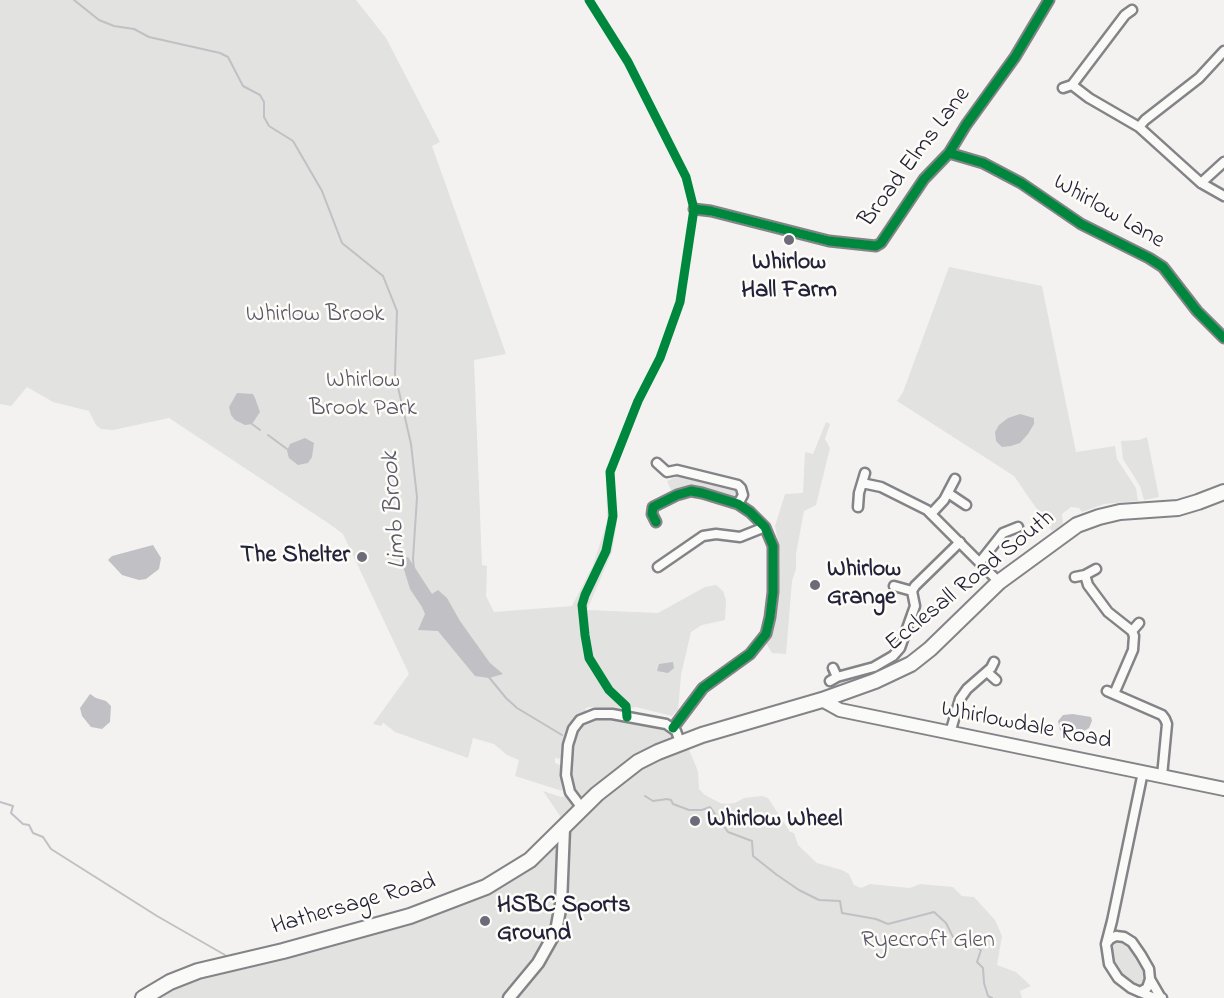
<!DOCTYPE html>
<html>
<head>
<meta charset="utf-8">
<style>
  body { margin:0 }
  canvas { display:block; background:#f3f2f0 }
</style>
</head>
<body>
<canvas width="1224" height="998"></canvas>
<script>
const c = document.querySelector('canvas').getContext('2d');
c.lineJoin = 'round';
function fillPath(path, color) { c.fillStyle = color; c.fill(path, 'evenodd'); }
const poly = rows => new Path2D(rows.map(r => 'M' + r).join(''));
function strokePath(path, color, width, dash) { c.strokeStyle = color; c.lineWidth = width; c.lineCap = dash ? 'butt' : 'round'; c.setLineDash(dash || []); c.stroke(path); }
function drawText(font, color, halo, rows, align = 'center') {
  c.font = font + ' "Indie Flower",sans-serif'; c.lineWidth = 5; c.setLineDash([]); c.textBaseline = 'middle'; c.strokeStyle = halo; c.fillStyle = color; for (const [text, x, y, turn = 0] of rows) {
    c.save(); c.translate(x, y); c.rotate((+turn || 0) * Math.PI / 180); c.textAlign = isNaN(turn) ? turn : align; if (halo) c.strokeText(text, 0, 0); c.fillText(text, 0, 0); c.restore();
  }
}
const green = poly([
  [0,0,356,0,386,38,440,142,432,146,506,354,474,360,482,565,487,566,486,596,494,612,572,606,593,565,607,522,606,467,612,473,617,522,612,552,587,610,658,613,705,587,716,585,723,591,726,600,725,620,702,625,691,632,681,675,678,710,672,716,636,707,622,710,588,707,585,709,589,715,569,727,563,759,555,758,555,763,560,765,562,791,515,776,519,760,507,755,494,744,473,738,468,758,395,732,385,724,383,723,381,726,373,724,409,674,343,534,328,523,169,418,113,430,101,429,96,425,89,411,53,402,27,387,11,406,0,404],
  [949,267,1042,286,1076,452,1115,446,1117,459,1136,488,1138,501,1104,504,1082,512,1079,508,1071,507,1062,514,1063,524,1052,531,1014,476,897,401,903,392],
  [826,422,830,424,825,439,830,448,816,505,804,511,796,554,796,569,792,581,786,654,772,653,766,643,770,637,779,576,780,553,775,526,785,494,803,493,805,452,813,454],
  [1147,437,1159,497,1144,500,1140,486,1123,459,1121,441,1139,440],
  [679,476,734,488,738,492,736,497,730,496,713,491,686,487,671,490,667,481],
  [604,718,663,727,672,733,671,738,585,797,580,796,574,789,570,770,574,738,581,726,592,720],
  [686,743,698,771,699,789,705,795,720,803,726,804,735,803,744,798,762,796,768,798,790,832,794,833,798,845,817,863,842,870,849,874,854,885,861,888,870,884,910,888,920,884,953,887,962,896,974,897,995,920,1002,936,997,965,1016,972,1031,986,1020,991,1022,998,514,998,541,967,560,934,567,841,571,824,643,765],
  [543,791,561,797,569,796,573,803,573,809,563,821,558,821,560,816],
  [556,845,559,845,557,896,551,932,542,950,503,998,158,998,179,987,207,977,424,919,451,909,504,884,543,857],
  [1121,940,1125,942,1139,956,1146,971,1147,980,1143,987,1133,985,1124,979,1117,968,1112,953,1113,945,1117,941]
]);
const water = poly([
  [237,393,253,394,255,398,260,412,252,424,245,425,235,420,231,415,229,407],
  [1020,414,1034,418,1034,424,1028,434,1020,443,1011,446,1002,447,996,441,995,432,999,425,1008,418],
  [305,438,314,443,312,457,308,463,298,465,289,458,287,451,290,444],
  [153,545,161,558,159,569,146,579,139,580,122,575,108,560,112,556],
  [408,557,432,594,438,590,447,598,460,621,490,663,503,674,489,678,475,676,438,631,418,630,425,614,422,607,410,589,401,560],
  [673,662,674,668,668,673,657,671,659,664],
  [90,694,96,698,106,701,111,706,110,722,102,729,91,727,82,716,80,708],
  [1073,714,1091,717,1092,721,1089,728,1082,732,1066,733,1060,730,1058,721,1063,715]
]);
const stream = poly([
  [74,0,99,20,114,26,134,29,149,37,220,53,228,57,243,86,260,95,264,102,264,117,269,126,293,141,322,191,342,243,383,276,397,311,395,374,411,444,417,497,413,559,414,570],
  [252,424,260,430],
  [268,435,287,449],
  [488,676,506,698,517,708,562,735],
  [645,796,653,801,667,799,671,800,673,804,689,810,702,810,710,807,728,832,752,841,753,856,777,875,799,890,819,900,840,901,842,913,876,919,888,924,934,912,946,923,953,937,965,940,981,950,977,962,983,968,984,983,988,996,992,998],
  [0,802,13,806,11,813,23,824,29,825,33,833,43,837,51,849,157,916,225,955]
]);
const minor = poly([
  [1072,85,1125,15,1132,10],
  [1063,88,1072,85,1089,98,1139,127,1201,183,1224,196],
  [1139,127,1145,120,1199,78,1224,51],
  [949,153,983,163,1021,183,1081,224,1149,258,1163,267,1197,311,1224,338],
  [1201,183,1224,162],
  [694,209,711,211,829,241,876,246,881,243,924,179,949,153,966,125,1015,57,1049,0],
  [657,463,667,472,677,470,738,485,741,488,743,495,738,504],
  [862,483,881,487,927,510,999,582],
  [948,493,966,505],
  [858,507,859,493,865,473],
  [931,514,944,500,955,479],
  [656,522,652,514,653,507,677,495,691,491,702,493,738,504,750,512,765,527,773,546,773,592,770,617,766,634,750,654,703,688,673,728],
  [980,562,1003,533,1018,527],
  [658,567,703,536,716,534,740,537,765,527],
  [1085,575,1088,585,1108,612,1132,631,1134,636,1133,650,1114,694],
  [1075,577,1085,575,1096,569],
  [894,586,912,591],
  [1132,631,1139,623],
  [833,668,837,677],
  [987,672,996,680],
  [830,681,837,677,874,667,893,656,900,648,915,606,912,591,915,586,960,542],
  [1107,691,1162,715,1165,719,1167,724,1162,776],
  [950,733,960,699,967,689,991,668,994,662],
  [582,808,570,792,566,775,568,745,573,729,580,720,595,714,612,714,666,724,676,731,680,742],
  [1116,936,1124,937,1132,942,1141,955,1149,969,1150,979,1147,988,1140,992,1131,988,1118,978,1109,964,1106,944,1110,939,1116,936],
  [1106,944,1112,921,1143,772],
  [1150,979,1161,998],
  [1140,992,1152,997,1162,998]
]);
const tertiary = poly([
  [509,998,538,963,556,931,561,904,564,828]
]);
const secondary = poly([
  [822,700,840,710,1224,789]
]);
const primary = poly([
  [143,998,170,982,198,971,283,951,410,916,486,887,530,860,597,794,638,762,658,752,702,735,822,700,875,681,911,664,930,649,999,582,1077,525,1099,517,1120,512,1178,508,1198,502,1224,492]
]);
const cycleway = poly([
  [589,0,628,62,686,177,694,209,680,302,660,358,638,401,610,472,613,516,606,551,585,595,582,605,585,635,589,658,609,690,626,706,627,717],
  [949,153,983,163,1021,183,1081,224,1149,258,1163,267,1197,311,1224,338],
  [694,209,711,211,829,241,876,246,881,243,924,179,949,153,966,125,1015,57,1049,0],
  [656,522,652,514,653,507,677,495,691,491,702,493,738,504,750,512,765,527,773,546,773,592,770,617,766,634,750,654,703,688,673,728]
]);
const markers = [
  [789,240,6,"#6b6b7a"],
  [362,557,6,"#6b6b7a"],
  [815,585,6,"#6b6b7a"],
  [695,821,6,"#6b6b7a"],
  [485,921,6,"#6b6b7a"]
];
const streetNames = [
  ["Broad Elms Lane",916,158,-53],
  ["Whirlow Lane",1108,213,30],
  ["Ecclesall Road South",971,582,-39],
  ["Whirlowdale Road",1026,727,11],
  ["Hathersage Road",354,906,-16]
];
const poiNames = [
  ["Whirlow",789,264,"center"],
  ["Hall Farm",789,292,"center"],
  ["The Shelter",350,557,"right"],
  ["Whirlow",827,571],
  ["Grange",827,599],
  ["Whirlow Wheel",707,821],
  ["HSBC Sports",497,907],
  ["Ground",497,935]
];
const parkNames = [
  ["Whirlow Brook",315,316],
  ["Whirlow",363,382],
  ["Brook Park",363,410],
  ["Ryecroft Glen",928,942]
];
const waterNames = [
  ["Limb Brook",396,510,-94]
];
fillPath(green, '#e2e2e1');
fillPath(water, '#c1c1c5');
strokePath(stream, '#c1c1c5', 2);
strokePath(minor, '#848488', 13);
strokePath(tertiary, '#848488', 15);
strokePath(secondary, '#848488', 16);
strokePath(primary, '#848488', 18);
strokePath(minor, '#fafaf8', 8);
strokePath(tertiary, '#fafaf8', 10);
strokePath(secondary, '#fafaf8', 12);
strokePath(primary, '#fafaf8', 14);
strokePath(cycleway, '#00873e', 9);
for (const [x, y, r, color] of markers) { const dot = new Path2D(); dot.arc(x, y, r, 0, 2 * Math.PI); c.fillStyle = color; c.fill(dot); strokePath(dot, '#fdfcf7', 2); }
drawText('24px', '#22223b', '#fdfcf7', streetNames);
drawText('bold 24px', '#22223b', '#fdfcf7', poiNames, 'left');
drawText('24px', '#585769', '#fdfcf7', parkNames);
drawText('italic 26px', '#59596b', '#fdfcf7', waterNames);
</script>
</body>
</html>
